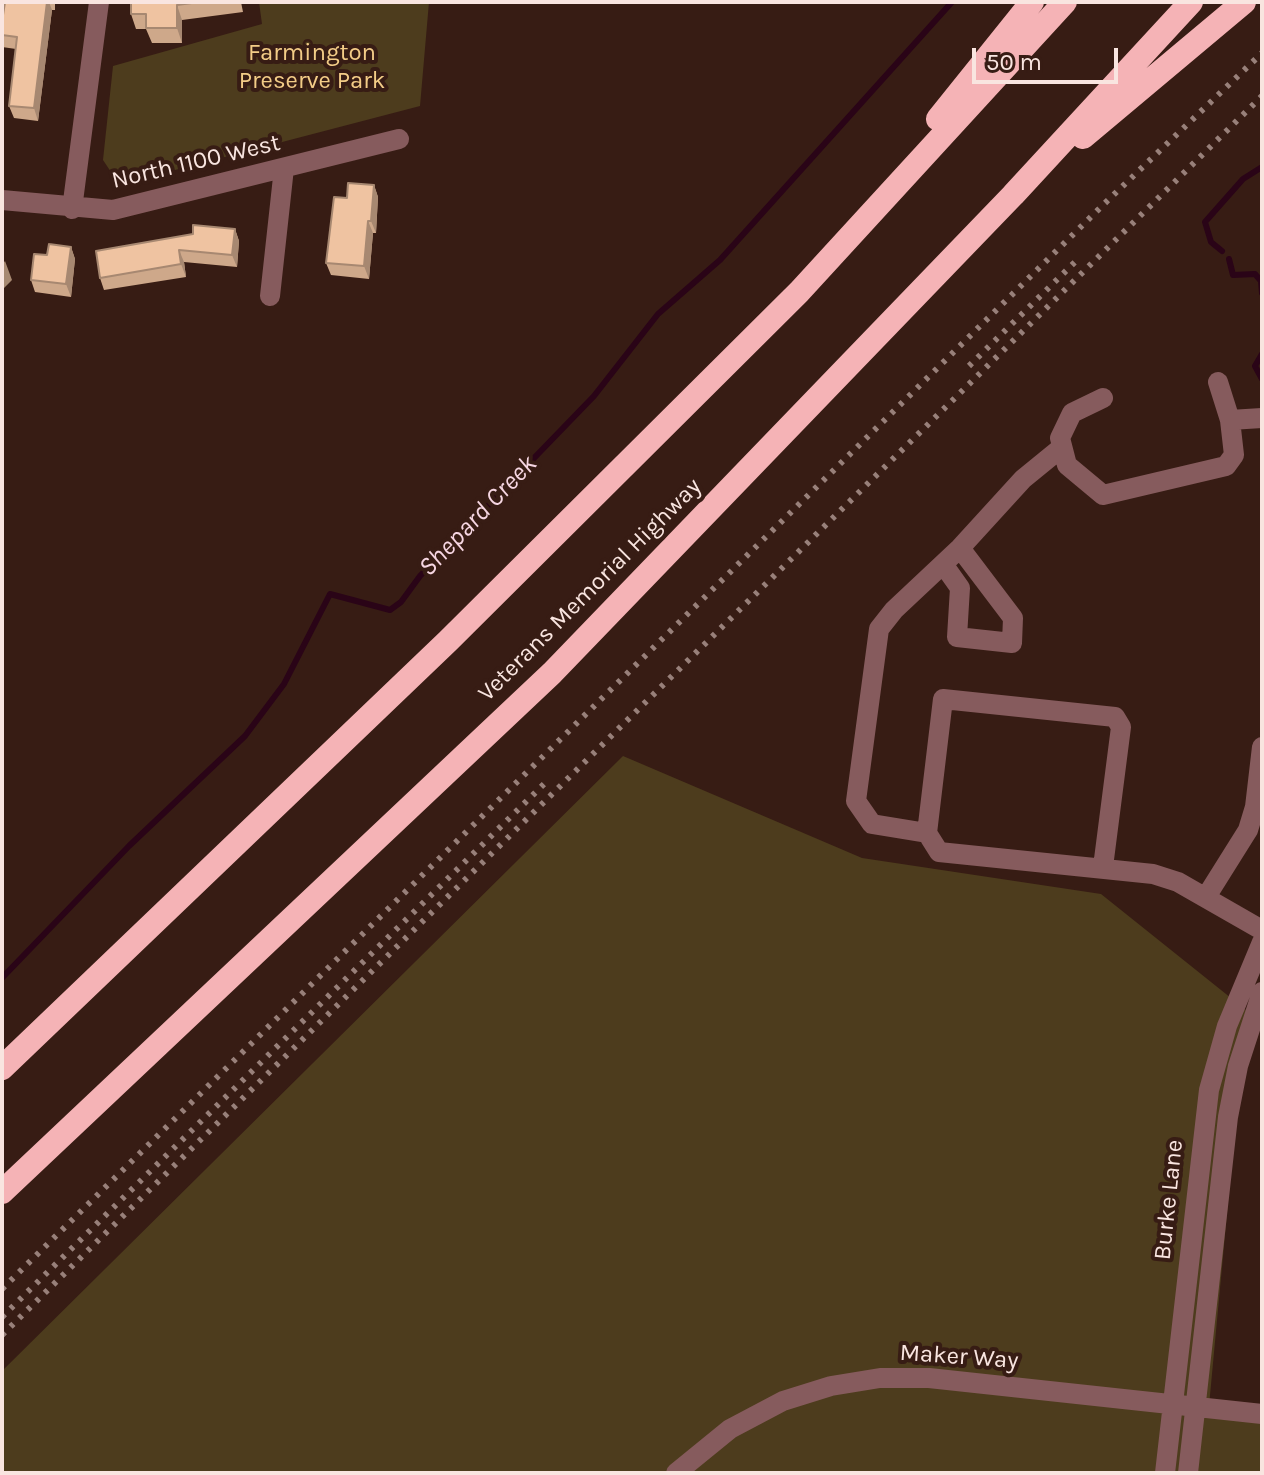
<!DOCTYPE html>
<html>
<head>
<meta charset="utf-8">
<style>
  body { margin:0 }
  #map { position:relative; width:1264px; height:1475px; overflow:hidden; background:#371c14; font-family:Karla,sans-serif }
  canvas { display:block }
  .frame { position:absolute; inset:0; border:4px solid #f9e5e0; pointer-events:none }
  .scale { position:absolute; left:972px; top:48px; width:146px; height:36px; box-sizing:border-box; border:4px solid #f9e5e0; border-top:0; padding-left:10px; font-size:24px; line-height:28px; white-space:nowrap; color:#f9e5e0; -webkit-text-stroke:6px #371c14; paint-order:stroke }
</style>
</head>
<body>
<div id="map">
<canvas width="1264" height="1475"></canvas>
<div class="frame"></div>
<div class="scale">50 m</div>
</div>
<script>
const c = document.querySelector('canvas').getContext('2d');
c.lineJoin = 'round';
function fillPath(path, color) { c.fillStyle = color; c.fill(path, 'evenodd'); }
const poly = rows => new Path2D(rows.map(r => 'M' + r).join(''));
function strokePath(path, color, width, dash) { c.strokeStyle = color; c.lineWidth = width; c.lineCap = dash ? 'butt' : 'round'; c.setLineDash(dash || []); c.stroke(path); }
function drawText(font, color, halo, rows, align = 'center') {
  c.font = font + ' Karla,sans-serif'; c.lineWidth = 8; c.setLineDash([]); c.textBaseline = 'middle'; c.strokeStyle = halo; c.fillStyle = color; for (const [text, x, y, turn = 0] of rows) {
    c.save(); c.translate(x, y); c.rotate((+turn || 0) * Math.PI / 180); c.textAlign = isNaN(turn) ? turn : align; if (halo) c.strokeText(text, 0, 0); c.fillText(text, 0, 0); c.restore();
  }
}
const green = poly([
  [259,2,429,2,420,106,129,182,113,175,103,160,113,66,262,24],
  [623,756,862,858,1101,894,1246,1010,1209,1406,1262,1411,1262,1473,2,1473,2,1371]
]);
const stream = poly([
  [1222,251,1211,242,1205,222,1243,179,1262,167],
  [1229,259,1233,275,1255,274,1261,281,1262,293],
  [1262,354,1255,366,1262,379],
  [2,978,129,846,245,736,284,684,330,594,390,610,401,602,420,576,594,396,658,314,720,260,952,2]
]);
const minor = poly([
  [2,200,113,210,399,139],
  [72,209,99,2],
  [270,296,284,168],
  [1218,382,1230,420],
  [1103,398,1072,413,1060,438,1067,465,1103,495,1226,466,1234,455,1230,420,1262,418],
  [943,564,960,588,957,637,1012,643,1013,618,960,548],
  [927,833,872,824,856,801,879,629,894,610,960,548,1023,479,1061,448],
  [1103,867,1121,727,1115,717,943,699,927,833,939,852,1153,874,1178,882,1262,930],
  [1206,897,1248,830,1255,807,1262,747],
  [676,1473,730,1429,783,1401,831,1386,880,1378,929,1378,1262,1414],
  [1165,1473,1209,1090,1227,1026,1262,942],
  [1188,1473,1228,1117,1238,1066,1262,992]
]);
const highway = poly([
  [938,119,1032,2],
  [1083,137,1244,2],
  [2,1068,448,641,799,292,1065,2],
  [2,1192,552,673,1013,195,1191,2]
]);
const rail = poly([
  [969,366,1077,260],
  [2,1289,1104,204,1262,53],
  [2,1317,544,784],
  [2,1335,1262,96]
]);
const wall = poly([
  [5,2,55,2,55,10,52,10,38,121,14,118,9,106,16,49,2,47,2,14,3,15],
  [131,2,241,2,243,12,182,20,182,43,152,43,146,29,136,29,131,14],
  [374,185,378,197,376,233,373,233,369,279,331,275,326,263],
  [235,229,239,241,237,267,184,262,186,277,104,290,100,278],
  [71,247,75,259,71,297,35,292,31,280,47,255]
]);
const shadedWall = poly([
  [47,2,49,2,52,10,38,121,34,108],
  [177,5,182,20,182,43,177,28],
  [374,185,378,197,376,233,371,221],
  [368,221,373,233,369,279,364,266],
  [235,229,239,241,237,267,232,255],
  [71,247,75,259,71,297,66,284],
  [179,250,184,262,186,277,181,264],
  [5,261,12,280,2,290,2,265]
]);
const building = poly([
  [5,2,47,2,34,108,9,106,17,37,2,35,2,14,3,15,5,2],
  [131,2,199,2,177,5,177,28,146,28,146,14,131,14,131,2],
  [348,183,374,185,371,221,368,221,364,266,326,263,334,197,347,198,348,183],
  [193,225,235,229,232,255,179,250,181,264,100,278,96,251,193,234,193,225],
  [49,244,71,247,66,284,31,280,34,254,47,255,49,244]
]);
const parkNames = [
  ["Farmington",312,53],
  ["Preserve Park",312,81]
];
const streetNames = [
  ["North 1100 West",196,162,-13],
  ["Veterans Memorial Highway",590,590,-45],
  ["Burke Lane",1169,1200,-84],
  ["Maker Way",959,1357,4]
];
const waterNames = [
  ["Shepard Creek",478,516,-46]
];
fillPath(green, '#4d3c1d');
strokePath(stream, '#2a0417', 6);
strokePath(minor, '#865b5d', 20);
strokePath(highway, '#f5b3b6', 24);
strokePath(rail, '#98807a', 6, [4, 8]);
fillPath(wall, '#cea88a');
fillPath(shadedWall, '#a78871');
fillPath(building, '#efc3a1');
strokePath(building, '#a78871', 2);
drawText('24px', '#f3cc87', '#371c14', parkNames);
drawText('24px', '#f9e5e0', '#371c14', streetNames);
drawText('italic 26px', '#f6d6e2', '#371c14', waterNames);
</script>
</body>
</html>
